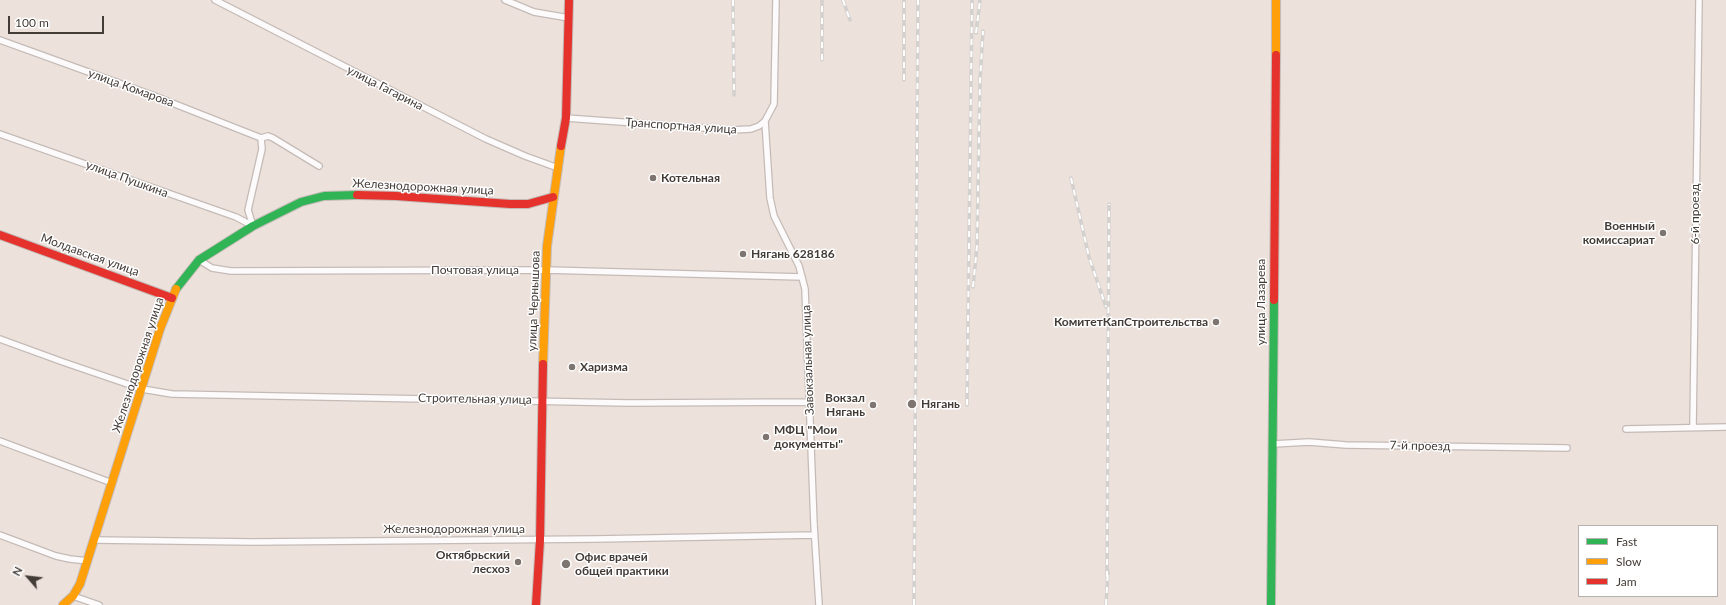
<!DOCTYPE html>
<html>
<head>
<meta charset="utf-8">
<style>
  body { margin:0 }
  #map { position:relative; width:1726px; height:605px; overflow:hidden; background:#ede1db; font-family:Lato,sans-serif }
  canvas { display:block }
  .legend { position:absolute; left:1578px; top:525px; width:140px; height:72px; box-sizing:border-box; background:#fff; border:1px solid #b4b1af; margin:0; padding:5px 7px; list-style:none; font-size:12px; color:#433b36 }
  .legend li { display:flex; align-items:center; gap:8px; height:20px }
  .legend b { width:20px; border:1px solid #b4b1af }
  .north { position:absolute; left:8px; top:557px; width:40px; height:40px; -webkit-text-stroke:3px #fff; paint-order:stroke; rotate:298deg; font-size:11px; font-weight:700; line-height:16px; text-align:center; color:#433b36 }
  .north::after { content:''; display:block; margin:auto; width:14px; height:18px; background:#433b36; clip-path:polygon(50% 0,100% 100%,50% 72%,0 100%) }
  .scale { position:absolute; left:8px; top:16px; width:96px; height:18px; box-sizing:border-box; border:2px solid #433b36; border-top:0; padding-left:5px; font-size:12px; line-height:14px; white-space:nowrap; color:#433b36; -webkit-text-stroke:3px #fff; paint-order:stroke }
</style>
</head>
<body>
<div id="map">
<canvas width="1726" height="605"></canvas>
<ul class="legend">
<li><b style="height:5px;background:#30b455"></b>Fast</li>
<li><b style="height:5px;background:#ff9f0a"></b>Slow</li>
<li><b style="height:5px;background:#e5322d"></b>Jam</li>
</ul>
<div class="north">N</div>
<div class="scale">100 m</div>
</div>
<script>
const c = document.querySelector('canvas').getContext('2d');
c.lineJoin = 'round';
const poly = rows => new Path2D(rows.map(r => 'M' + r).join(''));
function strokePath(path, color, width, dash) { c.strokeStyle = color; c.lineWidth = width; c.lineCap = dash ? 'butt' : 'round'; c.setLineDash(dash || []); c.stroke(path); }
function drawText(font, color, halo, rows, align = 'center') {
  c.font = font + ' Lato,sans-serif'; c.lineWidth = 3; c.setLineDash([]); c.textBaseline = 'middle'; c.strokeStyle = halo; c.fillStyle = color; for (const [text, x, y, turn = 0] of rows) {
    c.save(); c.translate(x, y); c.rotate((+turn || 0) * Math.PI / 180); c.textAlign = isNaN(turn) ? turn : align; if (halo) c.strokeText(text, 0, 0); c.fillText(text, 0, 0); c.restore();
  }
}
const street = poly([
  [215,0,486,139,525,156,558,168],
  [505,0,534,12,569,18],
  [0,40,152,95,261,138,262,149,248,210,253,226],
  [566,118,732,130,751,129,759,126,765,121,774,104,776,0],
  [765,121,770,198,774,216,799,266,805,289,814,525,819,605],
  [0,134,236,217,253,226],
  [261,138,268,136,273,138,319,166],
  [199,260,212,268,231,271,546,270,802,277],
  [0,339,63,362,142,389,172,394,628,403,809,402],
  [1693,427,1699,0],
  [1626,429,1726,427],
  [0,441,112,483],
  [1273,444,1309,442,1346,445,1567,448],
  [0,535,56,556,70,559,88,561],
  [94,540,253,542,596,539,814,535],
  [73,596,99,605]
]);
const fast = poly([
  [176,289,199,260,253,226,301,202,324,196,357,195],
  [1271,605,1274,300]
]);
const slow = poly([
  [1276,55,1276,0],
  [543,364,547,246,561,146],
  [63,605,73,596,80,584,160,329,176,289]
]);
const jam = poly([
  [561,146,566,118,569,0],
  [357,195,396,196,510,204,528,204,553,197],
  [0,235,172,298],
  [1274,300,1276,55],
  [536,605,540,540,543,364]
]);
const rail = poly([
  [733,0,734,95],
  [843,0,850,20],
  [976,33,980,0],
  [822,60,822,0],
  [904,80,904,0],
  [1071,178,1089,257,1106,307],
  [973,287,977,246,980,81,983,31],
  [967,405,972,0],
  [1107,577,1109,204],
  [914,605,918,0],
  [1106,605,1108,571]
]);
const markers = [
  [653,178,4,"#7e7570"],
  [1663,233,4,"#7e7570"],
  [743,254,4,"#7e7570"],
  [1216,322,4,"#7e7570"],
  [572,367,4,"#7e7570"],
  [912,404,5,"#7e7570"],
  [873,405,4,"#7e7570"],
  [766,437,4,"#7e7570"],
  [518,562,4,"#7e7570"],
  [566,564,5,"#7e7570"]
];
const streetNames = [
  ["улица Комарова",131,88,20],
  ["улица Гагарина",385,88,27],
  ["Транспортная улица",681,126,4],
  ["улица Пушкина",127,179,20],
  ["Железнодорожная улица",423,187,3],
  ["6-й проезд",1695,214,-90],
  ["Молдавская улица",90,255,20],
  ["Почтовая улица",475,270],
  ["улица Чернышова",534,301,-88],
  ["улица Лазарева",1261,302,-90],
  ["Завокзальная улица",808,360,-92],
  ["Железнодорожная улица",138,365,-72],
  ["Строительная улица",475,399,1],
  ["7-й проезд",1420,446,1],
  ["Железнодорожная улица",454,529]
];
const poiNames = [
  ["Котельная",661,178],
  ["Военный",1655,226,"right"],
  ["комиссариат",1655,240,"right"],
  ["Нягань 628186",751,254],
  ["КомитетКапСтроительства",1208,322,"right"],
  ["Харизма",580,367],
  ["Вокзал",865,398,"right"],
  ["Нягань",865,412,"right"],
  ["Нягань",921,404],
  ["МФЦ \"Мои",774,430],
  ["документы\"",774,444],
  ["Октябрьский",510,555,"right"],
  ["лесхоз",510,569,"right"],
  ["Офис врачей",575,557],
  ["общей практики",575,571]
];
strokePath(street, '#c4bbb7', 8);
strokePath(fast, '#c4bbb7', 10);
strokePath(slow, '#c4bbb7', 10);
strokePath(jam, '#c4bbb7', 10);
strokePath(street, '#fcfafa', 5.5);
strokePath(fast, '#30b455', 8);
strokePath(slow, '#ff9f0a', 8);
strokePath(jam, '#e5322d', 8);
strokePath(rail, '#d3d0ce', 3.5);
strokePath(rail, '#fff', 2, [6]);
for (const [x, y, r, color] of markers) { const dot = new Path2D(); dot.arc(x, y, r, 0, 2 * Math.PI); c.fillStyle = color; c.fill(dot); strokePath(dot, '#fff', 1.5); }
drawText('12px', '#433b36', '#fff', streetNames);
drawText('bold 12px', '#433b36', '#fff', poiNames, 'left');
</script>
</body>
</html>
